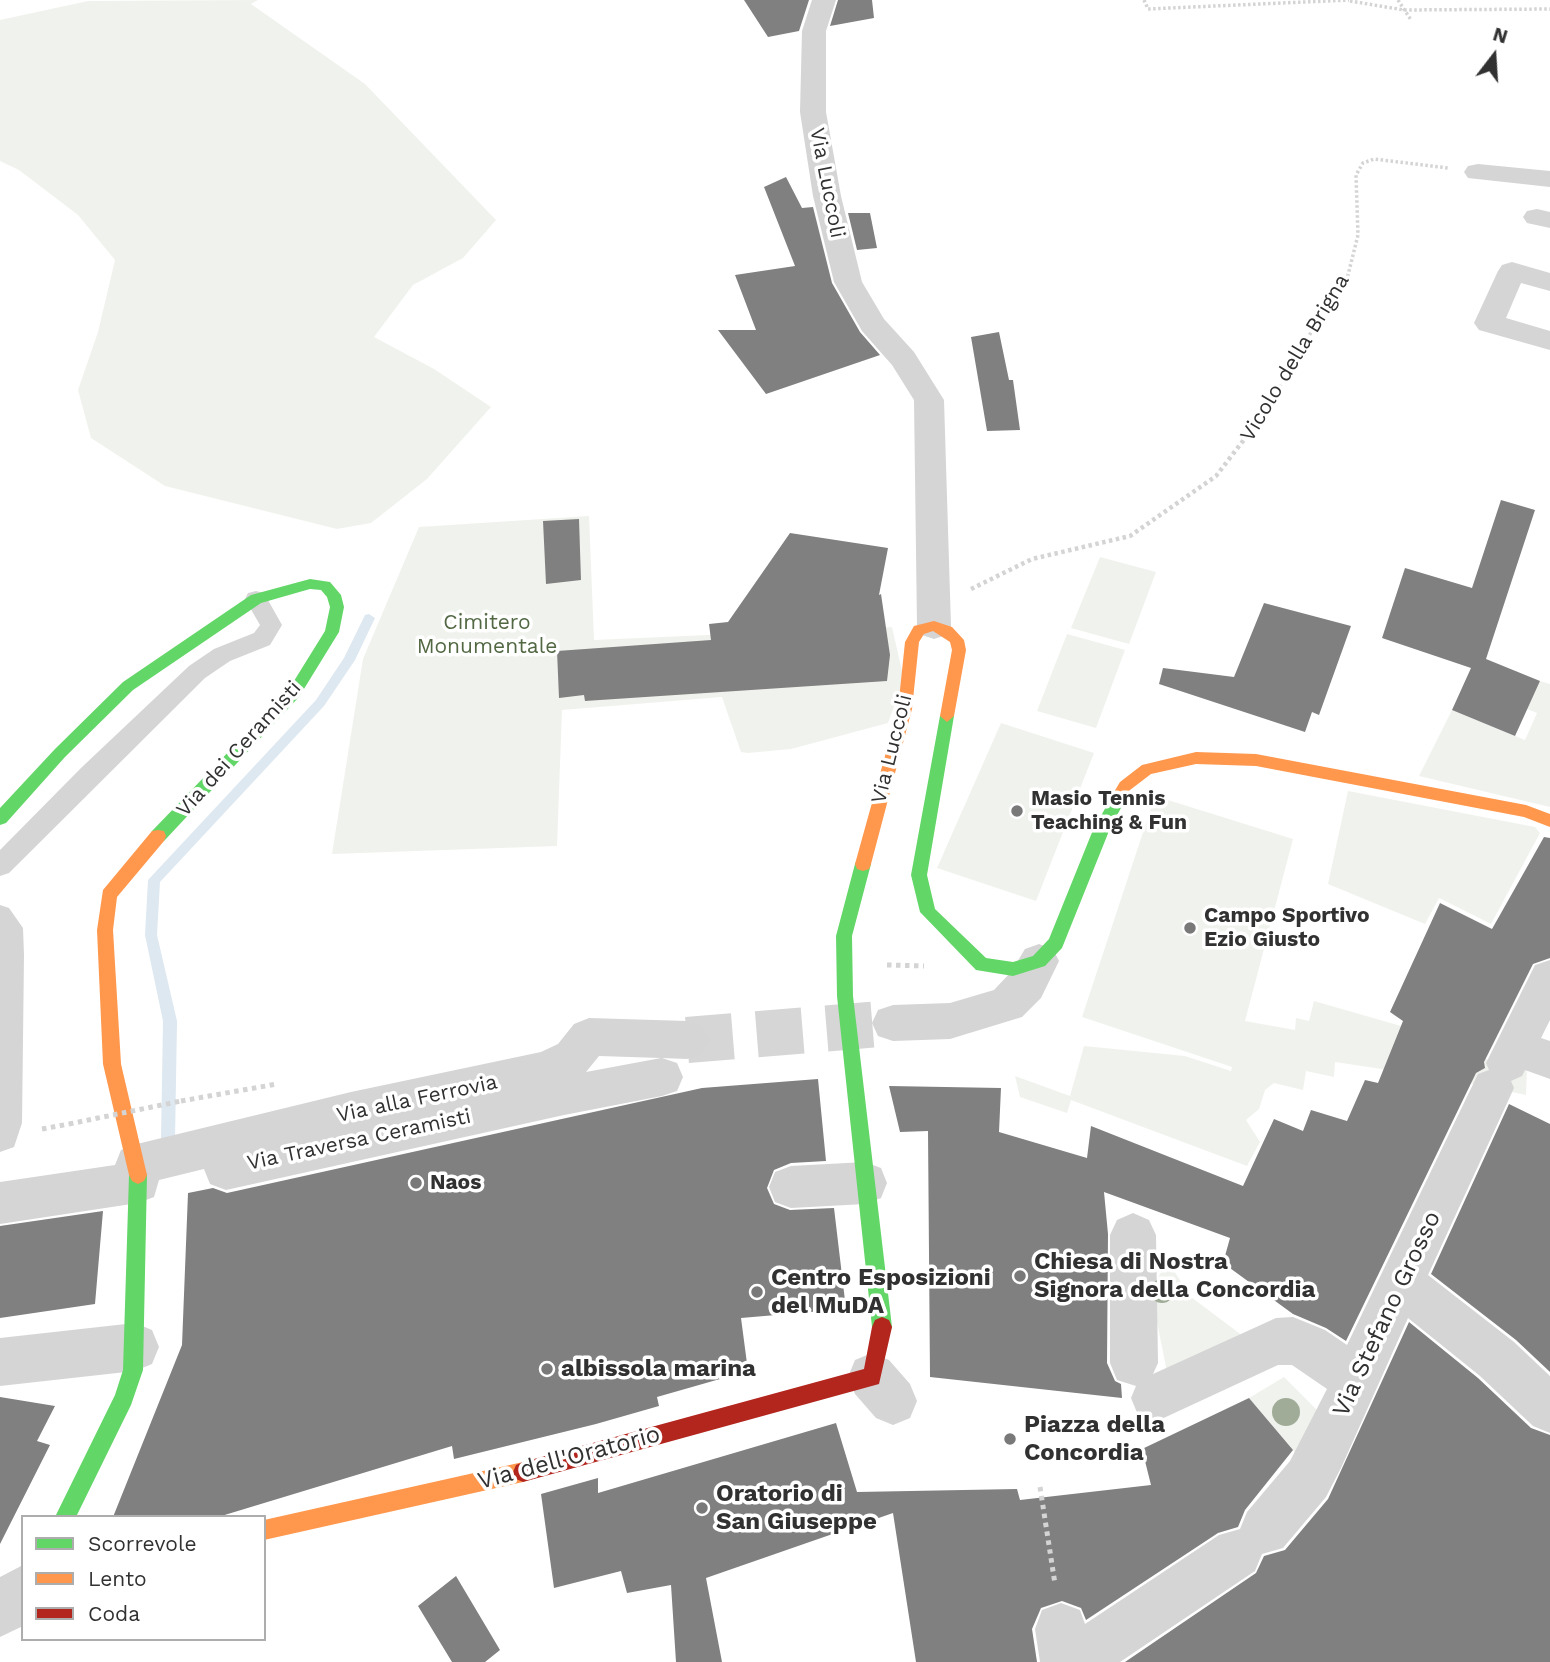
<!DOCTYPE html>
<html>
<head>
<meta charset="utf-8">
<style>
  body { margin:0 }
  #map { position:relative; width:1550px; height:1662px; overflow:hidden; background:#fff; font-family:"Work Sans",sans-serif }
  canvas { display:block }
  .legend { position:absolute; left:21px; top:1515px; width:245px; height:126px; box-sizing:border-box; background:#fff; border:2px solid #adadad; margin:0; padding:9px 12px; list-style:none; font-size:21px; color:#313131 }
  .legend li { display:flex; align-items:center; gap:14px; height:35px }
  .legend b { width:35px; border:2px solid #adadad }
  .north { position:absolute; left:1459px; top:21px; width:70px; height:70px; -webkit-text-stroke:5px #fff; paint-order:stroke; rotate:17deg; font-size:19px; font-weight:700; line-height:28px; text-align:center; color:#313131 }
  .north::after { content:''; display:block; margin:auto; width:24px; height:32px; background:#313131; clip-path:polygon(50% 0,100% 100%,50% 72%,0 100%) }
</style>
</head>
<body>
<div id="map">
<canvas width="1550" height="1662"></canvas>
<ul class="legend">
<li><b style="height:9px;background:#63d668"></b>Scorrevole</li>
<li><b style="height:9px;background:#ff974d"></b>Lento</li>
<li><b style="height:9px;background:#b3261e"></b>Coda</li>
</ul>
<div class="north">N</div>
</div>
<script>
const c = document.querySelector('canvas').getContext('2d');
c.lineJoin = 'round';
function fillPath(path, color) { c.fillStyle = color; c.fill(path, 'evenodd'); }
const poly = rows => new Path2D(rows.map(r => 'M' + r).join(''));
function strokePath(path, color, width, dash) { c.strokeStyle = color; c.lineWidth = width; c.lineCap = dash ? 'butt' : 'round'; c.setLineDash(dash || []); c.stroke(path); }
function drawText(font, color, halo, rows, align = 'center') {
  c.font = font + ' "Work Sans",sans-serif'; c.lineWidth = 7; c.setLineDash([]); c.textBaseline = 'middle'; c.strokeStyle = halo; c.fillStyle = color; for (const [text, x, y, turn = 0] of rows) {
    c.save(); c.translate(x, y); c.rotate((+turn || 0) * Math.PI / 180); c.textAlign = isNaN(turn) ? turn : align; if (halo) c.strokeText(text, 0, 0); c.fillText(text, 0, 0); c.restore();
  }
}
const green = poly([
  [258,0,251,4,365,84,496,220,463,258,413,285,374,337,434,369,491,407,427,479,371,523,337,529,165,486,91,438,78,390,98,332,115,260,78,215,19,170,0,161,0,20,88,1],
  [589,516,594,640,892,627,904,680,888,723,791,749,748,753,741,752,722,697,562,710,557,846,332,854,363,659,419,527],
  [1100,557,1156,572,1129,644,1071,628],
  [1067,634,1125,650,1096,728,1037,711],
  [1540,681,1550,684,1550,807,1419,776,1452,710,1525,740,1537,713,1527,709],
  [1001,723,1094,753,1036,901,937,868],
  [1348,791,1535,827,1540,833,1491,924,1439,898,1425,924,1328,884],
  [1155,796,1293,839,1245,1021,1295,1030,1296,1018,1309,1021,1314,1001,1401,1026,1402,1043,1527,1067,1526,1095,1449,1079,1335,1062,1334,1077,1306,1071,1303,1090,1274,1083,1265,1090,1259,1109,1246,1120,1260,1142,1247,1166,1071,1100,1067,1113,1020,1097,1015,1076,1070,1096,1084,1046,1185,1056,1231,1071,1232,1067,1082,1017],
  [1167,1260,1191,1297,1243,1336,1167,1372,1151,1292],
  [1284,1377,1325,1418,1303,1462,1249,1398]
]);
const stream = poly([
  [369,614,375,618,355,660,324,706,160,882,157,935,177,1021,175,1140,173,1145,168,1146,163,1145,161,1140,163,1021,145,935,148,880,316,700,344,658,365,615,369,614]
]);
const building = poly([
  [744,0,809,0,799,31,768,37],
  [838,0,872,0,874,18,830,26],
  [786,177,802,208,813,207,832,283,860,332,880,355,766,394,718,330,756,330,735,275,795,266,764,187],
  [848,213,870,213,877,248,857,250],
  [999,332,1009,380,1013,380,1020,430,987,431,971,337],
  [1501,500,1535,510,1486,659,1540,681,1515,736,1452,710,1471,668,1382,638,1405,568,1472,588],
  [579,519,581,580,546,584,543,521],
  [790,533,888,548,879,595,881,594,890,655,887,681,585,701,584,695,559,698,557,651,711,640,709,624,728,622],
  [1264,603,1351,626,1319,715,1312,712,1305,732,1159,684,1163,668,1234,677],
  [1544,837,1550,838,1550,958,1533,964,1484,1062,1485,1068,1476,1073,1346,1341,1326,1328,1293,1314,1223,1263,1230,1238,1104,1192,1108,1234,1107,1363,1115,1381,1121,1384,1122,1398,930,1377,928,1131,900,1132,889,1086,1001,1088,999,1132,1087,1158,1091,1126,1243,1186,1274,1119,1303,1131,1311,1110,1347,1121,1365,1080,1378,1083,1403,1021,1390,1012,1440,903,1492,929],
  [818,1079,826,1161,791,1163,774,1170,767,1188,774,1204,790,1210,834,1208,846,1309,741,1318,748,1371,657,1397,659,1406,596,1424,454,1459,452,1446,218,1517,113,1517,182,1345,188,1193,213,1188,227,1193,702,1088],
  [1509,1104,1550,1124,1550,1372,1516,1340,1431,1274],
  [103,1211,95,1304,0,1318,0,1226],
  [1409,1322,1478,1378,1531,1428,1550,1435,1550,1662,1125,1662,1256,1573,1264,1556,1285,1550,1328,1499],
  [0,1397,55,1406,37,1441,50,1445,0,1544],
  [1249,1398,1293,1450,1245,1510,1238,1527,1218,1533,1086,1620,1081,1608,1062,1601,1041,1608,1032,1629,1037,1662,916,1662,893,1513,706,1578,722,1662,676,1662,671,1585,627,1593,621,1571,554,1588,541,1494,598,1478,598,1493,836,1423,857,1492,1017,1489,1020,1500,1151,1485,1142,1449],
  [456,1576,500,1650,485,1662,452,1662,418,1606]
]);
const streetTunnel = poly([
  [687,1040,893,1023]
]);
const pathFar2 = poly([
  [1144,0,1148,9,1349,0],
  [1398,0,1411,20],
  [1350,1,1404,10,1550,9],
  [1262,417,1328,303,1347,279,1358,235,1356,175,1363,163,1374,159,1448,168]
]);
const pathFar1 = poly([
  [971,589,1032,559,1130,536,1216,476,1263,415]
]);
const path = poly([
  [887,965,924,966],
  [181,1101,277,1084],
  [42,1129,69,1124],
  [1040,1487,1055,1584]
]);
const lane = poly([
  [256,591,264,593,282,625,270,645,230,661,205,678,9,873,0,876,0,850,81,768,189,666,214,649,254,633,260,625,245,599,248,593,256,591],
  [0,905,9,908,23,928,24,955,22,1123,14,1147,0,1152,0,905]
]);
const street = poly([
  [812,0,836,0,826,31,826,112,841,196,862,282,884,319,914,352,944,400,951,626,946,635,934,639,922,635,917,626,914,400,892,365,862,331,834,282,813,196,800,112,802,31,812,0],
  [1478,164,1550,171,1550,187,1468,178,1464,172,1468,166,1478,164],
  [1537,209,1550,212,1550,228,1527,223,1523,217,1527,211,1537,209],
  [1512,262,1550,273,1550,291,1521,283,1506,318,1550,331,1550,350,1479,330,1474,323,1498,271,1502,265,1512,262],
  [1039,944,1053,949,1059,961,1041,998,1022,1017,950,1039,893,1041,878,1036,872,1023,878,1010,893,1005,950,1003,994,990,1011,972,1025,949,1039,944],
  [1550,960,1550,1020,1541,1038,1550,1041,1550,1079,1525,1070,1522,1076,1511,1081,1514,1088,1428,1275,1514,1342,1550,1376,1550,1433,1533,1426,1480,1376,1408,1318,1341,1468,1326,1497,1283,1548,1262,1554,1255,1571,1120,1662,1040,1662,1035,1629,1042,1610,1061,1603,1080,1610,1085,1624,1219,1535,1240,1529,1247,1512,1290,1461,1327,1389,1292,1365,1278,1365,1155,1422,1138,1415,1131,1398,1136,1386,1117,1380,1110,1363,1110,1235,1117,1220,1133,1213,1149,1220,1156,1235,1158,1363,1153,1374,1276,1318,1293,1317,1325,1330,1347,1345,1478,1074,1489,1070,1486,1063,1535,965,1550,960],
  [589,1018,687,1021,702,1027,708,1040,702,1053,687,1059,662,1058,677,1063,683,1077,677,1091,662,1096,564,1115,226,1190,210,1184,204,1169,159,1180,154,1197,138,1203,0,1224,0,1182,115,1165,121,1150,137,1144,351,1092,541,1052,558,1044,574,1024,589,1018],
  [599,1056,661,1058,586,1072,599,1056],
  [865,1162,881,1168,887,1183,881,1198,865,1204,791,1208,775,1202,769,1187,775,1172,791,1166,865,1162],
  [135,1323,152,1330,159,1347,152,1364,135,1371,0,1386,0,1338,135,1323],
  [872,1353,889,1360,910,1384,917,1401,910,1418,893,1425,876,1418,855,1394,848,1377,855,1360,872,1353],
  [23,1565,23,1626,0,1637,0,1577,23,1565]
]);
const fast = poly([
  [310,579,330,582,341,595,344,607,339,632,299,697,164,841,152,841,150,836,152,831,289,689,325,631,330,607,327,597,321,590,310,589,261,603,133,690,65,757,6,823,0,825,0,808,55,749,123,682,251,595,310,579],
  [947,710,954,716,927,875,935,909,986,958,1013,962,1033,956,1049,939,1093,830,1111,798,1116,796,1121,798,1124,802,1109,831,1062,948,1045,966,1013,976,976,970,920,912,911,875,940,716,947,710],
  [863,857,869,859,871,864,852,936,853,996,892,1327,889,1334,882,1337,875,1334,872,1327,837,996,836,936,855,864,857,859,863,857],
  [138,1166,144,1169,147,1175,143,1370,131,1405,76,1517,55,1517,115,1395,123,1370,129,1175,132,1169,138,1166]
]);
const slow = poly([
  [934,621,952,627,964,640,966,650,954,716,947,722,940,716,952,650,950,642,933,631,924,634,919,642,912,709,871,864,869,869,863,871,857,869,855,864,898,709,905,642,914,626,934,621],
  [1196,752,1256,754,1526,805,1550,814,1550,827,1524,817,1256,766,1196,764,1151,774,1130,790,1121,806,1111,806,1108,802,1120,782,1142,765,1196,752],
  [158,830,164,831,166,836,164,841,117,897,113,930,121,1064,147,1175,144,1181,138,1184,132,1181,129,1175,103,1064,97,930,103,890,152,831,158,830],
  [523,1462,530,1465,533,1472,530,1479,523,1482,264,1540,264,1520,523,1462]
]);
const jam = poly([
  [882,1317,889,1320,892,1327,879,1384,523,1482,516,1479,513,1472,516,1465,523,1462,864,1369,872,1327,875,1320,882,1317]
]);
const pathBridge = poly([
  [69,1124,181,1101]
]);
const trees = [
  [1162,1291,12],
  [1286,1412,14]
];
const markers = [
  [1017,811,7,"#797979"],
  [1190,928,7,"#797979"],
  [416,1183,7,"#797979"],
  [1020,1276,7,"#797979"],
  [757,1292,7,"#797979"],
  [547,1369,7,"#797979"],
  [1010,1439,7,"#797979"],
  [702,1508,7,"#797979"]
];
const streetNames = [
  ["Via Luccoli",827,183,79],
  ["Vicolo della Brigna",1295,358,-59],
  ["Via dei Ceramisti",239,749,-48],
  ["Via Luccoli",892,749,-76],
  ["Via alla Ferrovia",417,1099,-12],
  ["Via Traversa Ceramisti",359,1140,-12]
];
const parkNames = [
  ["Cimitero",487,623],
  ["Monumentale",487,647]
];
const poiNames = [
  ["Masio Tennis",1031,799],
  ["Teaching & Fun",1031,823],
  ["Campo Sportivo",1204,916],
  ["Ezio Giusto",1204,940],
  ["Naos",430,1183]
];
const nearPoinames = [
  ["Chiesa di Nostra",1034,1262],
  ["Signora della Concordia",1034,1290],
  ["Centro Esposizioni",771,1278],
  ["del MuDA",771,1306],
  ["albissola marina",561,1369],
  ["Piazza della",1024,1425],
  ["Concordia",1024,1453],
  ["Oratorio di",716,1494],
  ["San Giuseppe",716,1522]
];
const nearStreetnames = [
  ["Via Stefano Grosso",1387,1314,-65],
  ["Via dell'Oratorio",569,1458,-15]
];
fillPath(green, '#f0f3ed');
fillPath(stream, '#dee8f0');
fillPath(building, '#808080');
strokePath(streetTunnel, '#d6d6d6', 46, [46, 24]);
strokePath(pathFar2, '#d4d4d4', 3.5, [2.5, 2.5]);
strokePath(pathFar1, '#d4d4d4', 4.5, [3.5, 3.5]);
strokePath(path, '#d4d4d4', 5, [4.5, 4.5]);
fillPath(lane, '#d5d5d5');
fillPath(street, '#d5d5d5');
fillPath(fast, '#63d668');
fillPath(slow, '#ff974d');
fillPath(jam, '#b3261e');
strokePath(pathBridge, '#d4d4d4', 5, [4.5, 4.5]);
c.fillStyle = '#a0ac98';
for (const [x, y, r] of trees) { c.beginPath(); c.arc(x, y, r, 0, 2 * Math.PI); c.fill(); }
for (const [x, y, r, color] of markers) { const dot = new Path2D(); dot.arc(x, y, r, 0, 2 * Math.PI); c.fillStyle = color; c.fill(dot); strokePath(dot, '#fff', 2.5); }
drawText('21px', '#313131', '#fff', streetNames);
drawText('21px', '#526843', '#fff', parkNames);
drawText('bold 21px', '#313131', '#fff', poiNames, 'left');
drawText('bold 24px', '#313131', '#fff', nearPoinames, 'left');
drawText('24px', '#313131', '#fff', nearStreetnames);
</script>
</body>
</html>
